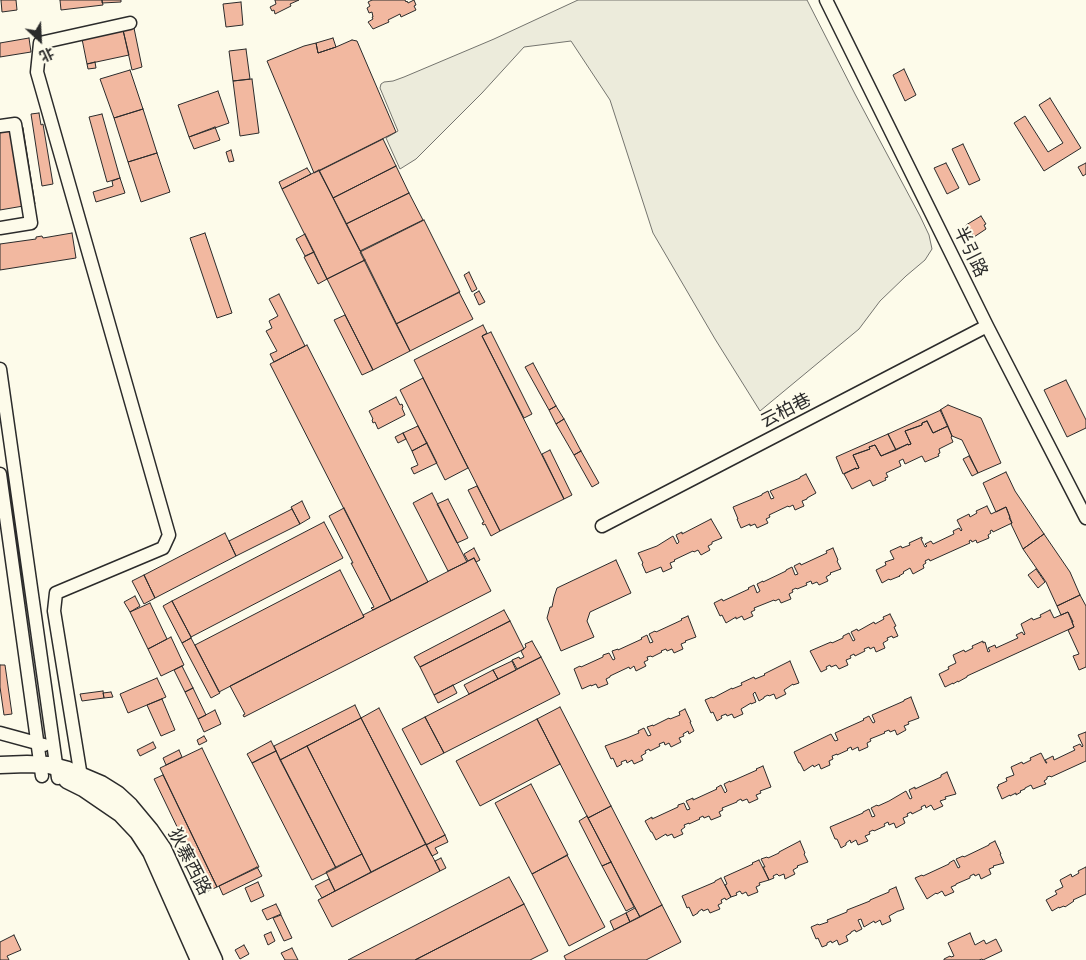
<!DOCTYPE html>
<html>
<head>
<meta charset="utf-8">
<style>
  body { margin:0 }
  #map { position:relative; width:1086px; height:960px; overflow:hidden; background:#fdfbea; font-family:"Fira Sans Condensed","Noto Sans SC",sans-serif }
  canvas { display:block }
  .north { position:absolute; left:15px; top:15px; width:50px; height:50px; -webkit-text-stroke:4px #fdfbea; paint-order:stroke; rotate:155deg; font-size:14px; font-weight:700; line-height:20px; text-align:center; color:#2b2b2b }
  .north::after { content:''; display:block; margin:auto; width:18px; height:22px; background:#2b2b2b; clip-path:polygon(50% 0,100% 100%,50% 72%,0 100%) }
</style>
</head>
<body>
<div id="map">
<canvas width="1086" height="960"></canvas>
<div class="north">北</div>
</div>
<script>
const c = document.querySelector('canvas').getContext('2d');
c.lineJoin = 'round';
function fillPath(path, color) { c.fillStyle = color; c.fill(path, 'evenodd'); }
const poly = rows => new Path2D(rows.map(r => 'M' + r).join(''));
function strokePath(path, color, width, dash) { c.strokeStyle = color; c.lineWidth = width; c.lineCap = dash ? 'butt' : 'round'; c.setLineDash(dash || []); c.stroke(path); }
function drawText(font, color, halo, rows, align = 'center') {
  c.font = font + ' "Fira Sans Condensed","Noto Sans SC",sans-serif'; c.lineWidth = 4; c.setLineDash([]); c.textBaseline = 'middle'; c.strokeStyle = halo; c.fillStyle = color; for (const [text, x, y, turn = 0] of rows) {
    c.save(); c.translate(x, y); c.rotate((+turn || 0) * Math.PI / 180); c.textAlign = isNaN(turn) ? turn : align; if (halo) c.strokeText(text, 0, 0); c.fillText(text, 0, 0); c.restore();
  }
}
const green = poly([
  [578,0,807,0,855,94,920,216,929,235,932,249,925,260,906,276,880,301,859,329,760,411,715,339,653,233,610,100,571,41,524,47,482,93,416,159,400,169,386,138,398,131,380,88,381,84,384,82,393,81,404,77,494,39,578,0]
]);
const building = poly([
  [1,0,16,0,17,10,2,12,1,0],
  [60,0,102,0,103,5,61,10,60,0],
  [102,0,121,0,121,2,102,3,102,0],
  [275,0,299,0,290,4,291,6,275,14,274,10,272,11,270,7,276,4,275,0],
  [372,0,405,0,406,2,407,1,408,3,414,0,416,5,414,6,416,10,401,17,400,14,388,20,389,22,373,29,368,22,373,19,372,17,373,17,372,12,369,13,367,8,370,6,368,2,372,0],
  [241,2,243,25,226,27,223,4,241,2],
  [134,28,142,67,132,70,123,30,134,28],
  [123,30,129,55,87,64,82,39,123,30],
  [29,38,31,52,0,57,0,43,29,38],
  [333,38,336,47,318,53,316,43,333,38],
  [352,40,357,41,396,132,314,173,267,61,304,46,316,43,318,53,336,47,352,40],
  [246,49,250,79,233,81,229,51,246,49],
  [95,62,96,68,88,69,87,64,95,62],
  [904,69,916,95,905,101,893,75,904,69],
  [130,70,143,109,114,118,100,79,130,70],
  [252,79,259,133,240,136,233,81,252,79],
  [218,91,229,123,189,137,178,105,218,91],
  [1050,98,1081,148,1044,171,1014,123,1025,116,1048,152,1063,143,1039,105,1050,98],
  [143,109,157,153,128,162,114,118,143,109],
  [39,113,41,125,43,124,53,184,42,186,31,114,39,113],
  [102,114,120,178,107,182,89,117,102,114],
  [215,127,220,140,194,149,189,137,215,127],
  [23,128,35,204,0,210,0,132,23,128],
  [383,139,396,166,333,198,319,171,383,139],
  [963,144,980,180,969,185,952,149,963,144],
  [231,150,234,161,229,162,226,152,231,150],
  [157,153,170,192,141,202,128,162,157,153],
  [946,163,959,188,947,194,934,168,946,163],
  [1086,163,1086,174,1083,176,1078,167,1086,163],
  [396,166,409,193,346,224,333,198,396,166],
  [307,168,311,174,282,189,279,182,307,168],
  [319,170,365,260,327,279,282,189,319,170],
  [120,178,125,193,96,202,93,192,113,186,112,181,120,178],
  [409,193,423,220,360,251,346,224,409,193],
  [981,216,986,224,984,225,986,229,974,237,969,229,968,229,966,225,981,216],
  [424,220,460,292,396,324,360,252,424,220],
  [72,233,76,258,0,270,0,244,36,239,36,237,42,236,43,238,72,233],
  [205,233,232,313,217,318,190,238,205,233],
  [305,234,314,252,305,256,296,239,305,234],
  [314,252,327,279,318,284,304,257,314,252],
  [365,260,410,351,373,370,327,279,365,260],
  [469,272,477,289,472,292,464,275,469,272],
  [479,291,485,302,479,305,474,294,479,291],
  [459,292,473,319,410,351,396,324,459,292],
  [279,294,305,346,274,362,270,354,277,351,266,331,272,328,269,321,278,316,269,299,279,294],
  [345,315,373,370,362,375,334,320,345,315],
  [483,325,487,333,482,336,564,499,500,531,414,360,483,325],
  [491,332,532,414,524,418,482,336,491,332],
  [307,345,428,582,391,601,270,364,307,345],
  [533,363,556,406,549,410,525,367,533,363],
  [423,378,468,468,445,480,400,390,423,378],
  [1066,380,1086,420,1086,428,1067,437,1044,390,1066,380],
  [396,397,400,405,402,404,403,407,402,408,405,415,378,429,375,422,373,423,372,420,373,419,369,411,396,397],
  [948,405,981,418,1001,463,978,473,962,440,952,436,940,410,948,405],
  [556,406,564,419,556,424,549,410,556,406],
  [941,410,948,426,933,433,927,421,922,423,922,425,905,431,911,444,908,445,908,444,896,450,888,434,941,410],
  [564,419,581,451,574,455,556,424,564,419],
  [927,421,933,433,948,426,952,436,951,437,953,442,939,449,940,453,938,454,939,456,925,462,922,456,905,464,903,459,899,461,901,466,886,473,888,477,885,478,886,480,873,486,870,480,852,489,844,474,856,468,856,469,859,468,853,455,870,449,869,447,875,445,881,456,908,444,908,445,911,444,905,431,922,425,922,423,927,421],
  [418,426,427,443,412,451,403,433,418,426],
  [403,433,406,439,398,443,395,437,403,433],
  [888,434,896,450,881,456,875,445,869,447,870,449,853,455,859,468,856,469,856,468,843,474,836,457,888,434],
  [427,443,437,463,414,474,411,468,418,465,412,451,427,443],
  [550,450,572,495,564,499,542,454,550,450],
  [581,451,599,483,592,487,574,455,581,451],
  [969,456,978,473,972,476,963,459,969,456],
  [1006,472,1015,491,1044,534,1023,549,1011,524,1012,523,1009,518,1010,517,1006,507,996,512,983,483,1006,472],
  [806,474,816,493,807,498,807,499,802,501,804,506,795,510,793,505,789,507,788,506,769,515,770,517,766,519,768,523,757,528,755,524,750,526,750,524,741,528,737,519,738,519,733,507,762,495,762,494,768,491,771,499,774,498,770,491,800,478,800,477,806,474],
  [477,486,500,531,491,536,485,524,483,525,482,523,484,522,468,490,477,486],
  [432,493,467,562,448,571,413,503,432,493],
  [448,499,468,538,457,543,437,504,448,499],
  [302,501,310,518,300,524,291,507,302,501],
  [987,506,991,514,1006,507,1012,523,993,532,992,530,990,531,991,533,988,535,989,538,977,543,976,540,972,542,971,540,969,541,970,543,930,561,929,559,925,561,926,563,923,565,924,568,913,574,910,568,903,572,904,573,899,576,900,576,890,580,889,579,882,583,876,570,886,565,885,562,894,559,890,551,901,546,902,548,910,545,909,543,922,537,922,539,921,539,925,547,927,546,925,544,931,541,933,544,954,534,953,531,959,528,961,531,962,530,957,520,969,514,970,517,977,513,976,511,987,506],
  [344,508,391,601,373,610,371,608,374,607,351,563,353,563,329,516,344,508],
  [292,509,300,524,236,556,229,541,292,509],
  [711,519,722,538,712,542,712,544,708,546,710,550,701,555,698,550,694,552,693,551,674,560,675,561,670,563,672,568,663,572,661,567,646,573,642,564,643,563,638,553,657,546,673,536,677,544,679,542,676,535,682,532,682,534,711,519],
  [324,522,343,558,191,637,172,601,324,522],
  [225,533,236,556,155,598,144,575,225,533],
  [1044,534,1070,572,1080,595,1057,606,1046,582,1023,549,1044,534],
  [474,548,480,560,476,562,474,558,468,561,464,554,474,548],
  [833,548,838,560,837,561,841,569,830,573,831,574,826,577,828,581,819,585,817,582,812,584,811,581,806,583,807,585,797,589,796,588,792,590,793,592,789,594,791,599,781,603,779,599,775,601,774,600,754,608,755,610,751,612,753,616,744,620,742,616,736,619,736,617,726,623,722,615,720,616,714,603,722,599,723,601,749,589,748,588,754,585,757,593,760,591,757,584,763,581,763,582,786,571,786,570,792,567,795,575,798,574,794,566,800,563,801,565,827,553,826,551,833,548],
  [474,558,491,591,244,717,243,715,245,714,230,686,364,617,363,615,373,610,474,558],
  [616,560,631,593,590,612,587,621,594,637,561,651,547,618,550,607,552,607,554,597,557,588,616,560],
  [1036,569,1045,582,1038,588,1028,575,1036,569],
  [340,570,364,617,219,692,195,645,340,570],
  [144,575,155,598,144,604,132,581,144,575],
  [1080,595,1086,606,1086,667,1079,670,1073,656,1079,654,1068,630,1074,627,1072,622,1073,622,1068,612,1061,615,1057,606,1080,595],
  [135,596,140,606,130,612,124,602,135,596],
  [172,601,191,637,191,638,182,643,163,606,172,601],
  [150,603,167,639,148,649,130,612,150,603],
  [504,610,510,621,420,667,414,657,504,610],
  [1050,610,1054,618,1068,612,1074,627,967,676,967,677,958,682,958,681,953,684,953,683,945,687,939,674,949,669,948,667,956,663,953,655,964,650,965,652,973,648,972,646,983,641,983,643,985,642,988,652,990,651,988,648,995,645,996,648,1018,638,1016,635,1022,632,1024,635,1025,634,1021,624,1032,618,1033,620,1041,617,1040,615,1050,610],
  [890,614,896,626,894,627,898,636,893,638,892,636,887,638,888,640,883,643,885,648,876,652,874,647,870,649,869,647,864,649,865,651,855,656,854,654,850,656,851,658,846,660,848,665,839,669,836,665,831,667,830,665,826,667,827,669,821,672,810,651,831,642,832,643,843,638,843,636,849,633,853,641,855,640,851,632,857,629,858,631,874,622,875,624,884,619,883,617,890,614],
  [688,616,696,637,685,641,686,642,681,644,683,649,674,653,672,649,667,651,666,649,661,651,662,652,652,657,651,656,647,657,648,660,644,662,646,666,636,671,634,666,630,669,629,667,610,676,610,677,606,679,608,684,598,688,596,684,591,686,591,685,582,689,574,669,580,666,581,667,603,657,603,655,609,653,613,660,615,659,612,651,618,649,618,650,642,639,641,638,647,635,650,643,653,642,649,634,655,631,656,632,682,620,681,619,688,616],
  [510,621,524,649,434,695,420,667,510,621],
  [171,637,184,665,161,676,148,649,171,637],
  [191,638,220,693,211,698,182,643,191,638],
  [532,641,541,657,517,669,512,660,519,657,520,659,524,657,521,651,526,647,525,644,532,641],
  [541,657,560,694,444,753,425,717,541,657],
  [512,661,516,670,498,679,493,670,512,661],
  [790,661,799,683,793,685,793,684,784,690,786,694,776,699,774,694,769,696,768,695,764,697,764,698,759,701,755,692,753,694,756,702,751,704,751,703,741,709,743,714,734,718,732,714,727,716,726,714,721,716,722,718,717,721,713,712,711,713,705,700,712,697,713,698,732,688,732,689,742,685,741,683,754,677,755,679,765,675,764,674,790,661],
  [0,665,5,665,12,714,4,715,0,687,0,665],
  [182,666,193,688,185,692,174,670,182,666],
  [493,670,498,679,469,694,464,685,493,670],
  [157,678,166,697,128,713,120,694,157,678],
  [453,685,457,693,438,703,434,695,453,685],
  [193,688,206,715,198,719,185,692,193,688],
  [103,691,104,698,82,701,80,694,103,691],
  [111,692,113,697,104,698,103,693,111,692],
  [911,697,919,718,908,722,909,724,904,726,906,730,897,735,895,730,890,732,889,730,884,732,885,733,870,739,871,741,867,743,868,747,859,751,858,747,852,750,851,747,847,749,848,750,837,755,837,754,832,756,833,759,829,761,830,765,821,769,819,764,814,767,813,765,804,771,800,763,799,763,794,752,831,734,835,741,838,740,835,733,864,720,863,719,869,716,873,723,875,722,872,715,904,701,904,700,911,697],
  [162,699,175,730,161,736,147,705,162,699],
  [355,705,361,718,280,760,274,746,355,705],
  [560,707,611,806,588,818,537,719,560,707],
  [379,708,445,835,426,845,361,718,379,708],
  [685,709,691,722,690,722,694,731,689,734,688,731,683,734,684,736,679,738,681,742,671,747,669,743,665,745,664,742,659,744,660,746,650,751,649,749,645,751,646,753,641,756,643,760,634,764,632,760,627,763,626,760,621,762,622,764,617,767,613,758,611,759,605,746,627,738,639,733,638,731,644,728,648,736,651,735,647,727,653,725,653,726,669,718,670,719,680,715,679,712,685,709],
  [215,710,221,724,204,732,198,719,215,710],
  [425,717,444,753,421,765,402,729,425,717],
  [361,718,426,844,371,872,307,746,361,718],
  [537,719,560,764,480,806,456,761,537,719],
  [1086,732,1086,761,1051,777,1050,776,1047,777,1047,779,1044,781,1046,784,1033,789,1031,785,1025,788,1025,789,1020,791,1021,792,1016,795,1016,793,1010,796,1010,795,1002,799,997,787,999,786,998,785,1007,781,1006,778,1014,775,1011,767,1022,762,1023,764,1031,760,1030,758,1041,753,1046,763,1047,763,1045,760,1053,756,1054,760,1075,750,1073,747,1080,744,1082,747,1083,746,1078,735,1086,732],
  [204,736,207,741,199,745,197,740,204,736],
  [271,741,276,751,252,763,247,754,271,741],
  [153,742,156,748,140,756,137,750,153,742],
  [307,746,362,854,336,868,280,760,307,746],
  [202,748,259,867,217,887,160,768,202,748],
  [179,750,182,757,166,765,163,758,179,750],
  [276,751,336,868,312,880,252,763,276,751],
  [763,766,771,787,760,791,761,793,756,795,758,799,749,803,747,799,742,801,741,799,737,801,737,802,722,808,723,810,719,812,721,816,711,820,709,816,704,818,703,816,699,818,700,819,689,824,689,823,684,825,685,827,681,830,683,834,674,838,672,834,667,836,666,834,656,840,652,832,651,832,645,821,652,817,652,819,678,807,678,805,684,803,687,810,690,809,686,801,693,798,693,800,717,789,716,788,721,785,725,793,727,791,724,784,730,781,730,782,757,770,756,769,763,766],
  [947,772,956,794,945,797,946,799,940,801,943,806,934,810,931,805,926,808,925,805,921,807,922,809,912,814,911,812,907,814,908,816,903,818,905,823,896,828,894,823,889,825,888,822,884,824,885,826,874,831,873,830,869,832,870,834,865,836,868,841,858,845,856,840,851,843,850,840,846,843,846,845,841,848,837,839,835,839,830,827,863,813,863,812,869,809,872,817,875,816,871,808,877,805,878,806,889,801,906,791,910,799,912,798,909,790,915,787,915,789,941,777,941,775,947,772],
  [163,775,217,887,208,891,154,779,163,775],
  [531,784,568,855,532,874,495,803,531,784],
  [611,806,662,905,640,917,588,818,611,806],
  [587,816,611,862,602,866,579,821,587,816],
  [445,835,448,842,435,848,438,853,432,856,426,845,445,835],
  [800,841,805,853,804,854,808,862,797,866,798,867,793,870,795,874,785,879,784,874,779,876,777,874,773,876,774,878,769,880,763,867,765,867,761,859,767,857,768,858,779,853,779,852,800,841],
  [995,841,1001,854,1000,854,1004,863,993,866,994,867,989,869,991,874,981,879,979,874,975,876,974,874,970,876,970,878,956,884,956,885,951,887,954,892,945,896,942,891,937,894,936,893,927,899,915,878,922,875,923,876,949,864,949,863,954,860,958,868,960,867,956,859,963,856,964,857,989,845,989,844,995,841],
  [426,844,440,871,332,927,318,900,426,844],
  [362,854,371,872,335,891,326,872,362,854],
  [567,855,605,927,569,946,532,874,567,855],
  [441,858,446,868,440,871,435,861,441,858],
  [759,860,769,880,759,883,760,885,756,887,758,892,748,896,746,892,742,894,740,891,736,893,737,895,731,897,725,885,727,884,724,877,753,864,752,863,759,860],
  [611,862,634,907,626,911,602,866,611,862],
  [257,867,262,876,223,895,219,886,257,867],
  [1086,867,1086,894,1073,900,1074,901,1065,907,1064,906,1059,908,1059,907,1052,911,1046,900,1057,894,1055,891,1063,887,1060,880,1071,874,1072,877,1079,873,1078,871,1086,867],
  [509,877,524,904,415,960,348,960,509,877],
  [721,878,731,897,726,900,725,898,721,900,722,903,718,905,720,909,710,913,708,909,703,911,702,909,698,912,698,913,693,916,689,907,687,908,682,896,715,882,715,881,721,878],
  [329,879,335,891,322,898,315,886,329,879],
  [258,882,264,896,251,902,245,888,258,882],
  [896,887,904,909,899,911,898,911,889,916,891,921,882,925,880,920,875,923,874,921,864,927,861,919,858,920,862,929,856,932,855,930,851,932,851,933,846,936,848,941,839,945,837,940,832,943,831,941,827,943,827,945,822,947,818,938,816,939,811,927,818,924,819,925,828,922,827,920,847,912,847,910,870,901,870,900,889,892,889,890,896,887],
  [276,904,281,914,267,920,262,910,276,904],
  [524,904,548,951,530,960,415,960,524,904],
  [662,905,681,942,646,960,566,960,564,956,662,905],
  [635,908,640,917,630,922,626,913,635,908],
  [626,913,630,922,614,930,610,921,626,913],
  [281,915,292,938,284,941,273,918,281,915],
  [271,932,275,941,268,945,264,935,271,932],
  [970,933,975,945,984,940,986,944,996,939,1002,951,983,960,982,959,979,960,944,960,944,959,950,956,951,957,954,956,948,943,970,933],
  [14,935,21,950,7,956,9,960,0,960,0,942,14,935],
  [244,945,249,954,240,959,235,950,244,945],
  [292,948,298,960,285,960,281,953,292,948]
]);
const minor = poly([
  [826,0,987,326,1086,518],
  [0,126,15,124,31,223,0,228],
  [0,369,58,778],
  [0,474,42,776],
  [602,526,987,326],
  [0,733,44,745],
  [82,783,54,611,56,593,163,548,169,535,37,72,40,43,130,23]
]);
const major = poly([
  [0,765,27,764,49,765,68,770,101,784,117,794,130,806,150,830,163,849,214,960],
  [67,780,83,788,121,814,138,832,151,852,199,960]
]);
const streetNames = [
  ["半引路",970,252,64],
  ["云柏巷",786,411,-27],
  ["狄寨西路",189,862,63]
];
fillPath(green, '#ecebdb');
strokePath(green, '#74746e', 1);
fillPath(building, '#f2b8a0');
strokePath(building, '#2b2b2b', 1);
strokePath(minor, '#2b2b2b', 15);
strokePath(major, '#2b2b2b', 19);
strokePath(minor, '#fdfbea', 12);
strokePath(major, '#fdfbea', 16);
drawText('18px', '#2b2b2b', '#fdfbea', streetNames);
</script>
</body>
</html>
